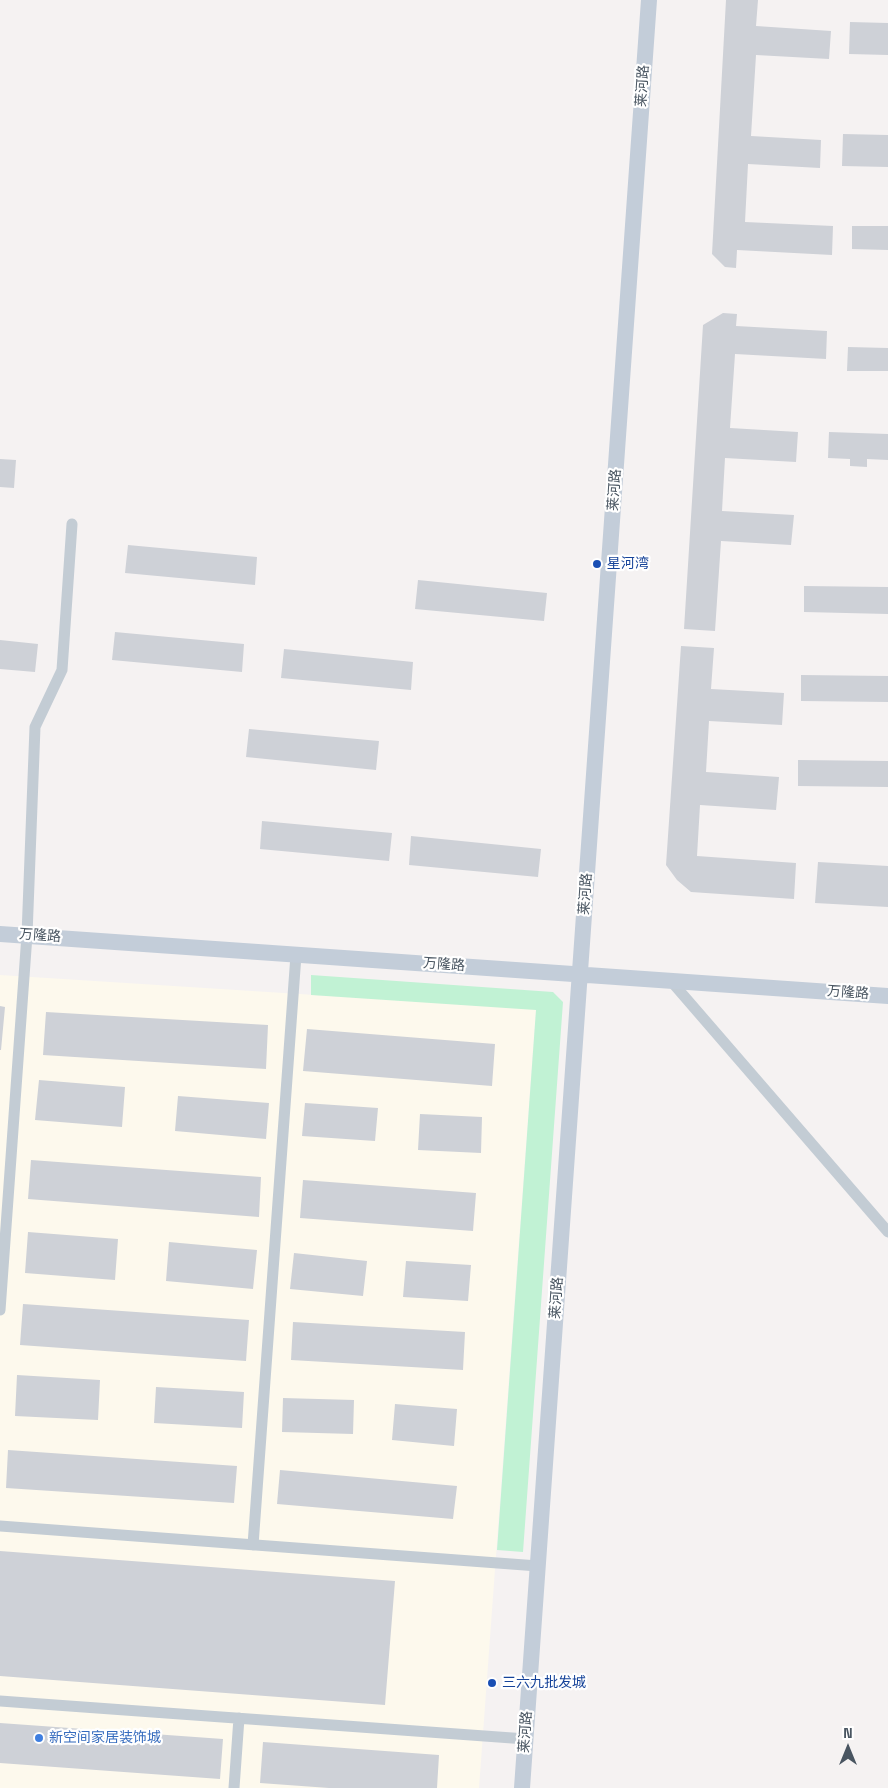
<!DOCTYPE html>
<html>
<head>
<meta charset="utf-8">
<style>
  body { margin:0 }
  #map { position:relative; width:888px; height:1788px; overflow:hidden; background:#f5f2f2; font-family:"Space Grotesk",sans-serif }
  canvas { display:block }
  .north { position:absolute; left:823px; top:1723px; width:50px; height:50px; -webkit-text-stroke:4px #fff; paint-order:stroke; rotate:0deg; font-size:14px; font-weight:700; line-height:20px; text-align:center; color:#495561 }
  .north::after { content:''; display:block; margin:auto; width:18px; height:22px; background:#495561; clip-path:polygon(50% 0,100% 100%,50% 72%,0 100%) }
</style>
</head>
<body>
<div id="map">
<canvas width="888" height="1788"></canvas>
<div class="north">N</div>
</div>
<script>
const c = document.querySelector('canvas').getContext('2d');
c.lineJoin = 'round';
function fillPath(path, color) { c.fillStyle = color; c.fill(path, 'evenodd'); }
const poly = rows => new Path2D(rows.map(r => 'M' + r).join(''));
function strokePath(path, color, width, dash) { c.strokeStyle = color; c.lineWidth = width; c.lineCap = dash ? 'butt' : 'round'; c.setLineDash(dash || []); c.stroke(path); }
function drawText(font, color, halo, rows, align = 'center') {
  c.font = font + ' "Space Grotesk","Noto Sans SC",sans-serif'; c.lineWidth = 4.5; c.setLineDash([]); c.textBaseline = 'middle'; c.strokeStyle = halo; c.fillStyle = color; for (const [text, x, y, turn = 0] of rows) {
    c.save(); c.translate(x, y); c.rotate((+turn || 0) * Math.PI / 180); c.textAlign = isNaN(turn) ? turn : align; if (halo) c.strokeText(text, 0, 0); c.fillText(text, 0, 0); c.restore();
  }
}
const commercial = poly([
  [0,975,536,1009,479,1788,0,1788]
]);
const green = poly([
  [311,975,553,992,563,1002,523,1552,497,1550,536,1010,311,995]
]);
const building = poly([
  [726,0,758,0,756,26,831,31,829,59,756,55,751,136,821,140,820,168,748,164,745,222,833,226,832,255,737,250,736,268,725,267,712,254],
  [850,22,888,23,888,55,849,54],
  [843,134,888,135,888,167,842,166],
  [852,226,888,226,888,250,852,249],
  [723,313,737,314,736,326,827,331,826,359,735,354,730,428,798,432,796,462,725,458,722,511,794,515,791,545,721,541,715,631,684,629,703,325],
  [848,347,888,348,888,371,847,371],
  [829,432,888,434,888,460,867,459,867,467,850,466,850,459,828,458],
  [0,459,16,460,14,488,0,487],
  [128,545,257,557,255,585,125,573],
  [418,580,547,593,544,621,415,609],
  [804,586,888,587,888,614,804,612],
  [115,632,244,644,242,672,112,660],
  [0,640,38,644,35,672,0,669],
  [681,646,714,648,711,689,784,693,782,725,709,721,706,772,779,777,776,810,700,805,697,856,796,863,794,899,691,892,677,880,666,865],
  [284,649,413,662,411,690,281,678],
  [801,675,888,676,888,702,801,701],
  [249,729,379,741,376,770,246,757],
  [798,760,888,761,888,787,798,786],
  [262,821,392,833,389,861,260,849],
  [411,836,541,849,538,877,409,865],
  [818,862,888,866,888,907,815,903],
  [0,1006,5,1007,1,1050,0,1050],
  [46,1012,268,1025,266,1069,43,1055],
  [307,1029,495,1044,492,1086,303,1071],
  [39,1080,125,1087,122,1127,35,1120],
  [178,1096,269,1103,266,1139,175,1131],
  [305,1103,378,1108,375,1141,302,1136],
  [420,1114,482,1117,481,1153,418,1150],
  [31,1160,261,1177,259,1217,28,1199],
  [303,1180,476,1193,473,1231,300,1218],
  [28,1232,118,1239,115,1280,25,1273],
  [169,1242,257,1250,253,1289,166,1281],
  [294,1253,367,1261,363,1296,290,1289],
  [406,1261,471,1265,468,1301,403,1297],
  [23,1304,249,1320,246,1361,20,1345],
  [293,1322,465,1332,463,1370,291,1360],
  [17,1375,100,1380,98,1420,15,1416],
  [156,1387,244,1392,242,1428,154,1423],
  [283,1398,354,1400,353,1434,282,1432],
  [395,1404,457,1409,454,1446,392,1440],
  [8,1450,237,1466,234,1503,6,1488],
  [280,1470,457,1486,453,1519,277,1504],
  [0,1551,395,1581,385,1705,0,1676],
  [0,1723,223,1739,220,1779,0,1763],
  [263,1742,439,1755,437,1788,329,1788,260,1783]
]);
const street = poly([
  [671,981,888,1232],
  [0,1310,27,935,35,727,62,670,72,524],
  [0,1526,538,1566],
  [253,1545,296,955],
  [0,1701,526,1739],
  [234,1788,239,1718]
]);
const secondary = poly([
  [0,934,888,996],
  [522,1788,649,0]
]);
const markers = [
  [597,564,5,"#1a4fb4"],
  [492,1683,5,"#1a4fb4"],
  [39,1738,5,"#3f7fe0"]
];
const streetNames = [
  ["莱河路",643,86,-86],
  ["莱河路",615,490,-86],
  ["莱河路",586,894,-86],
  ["万隆路",40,936,4],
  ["万隆路",444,965,4],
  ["万隆路",848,993,4],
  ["莱河路",557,1298,-86],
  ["莱河路",526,1732,-86]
];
const transitNames = [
  ["星河湾",607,564],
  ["三六九批发城",502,1683]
];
const shopNames = [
  ["新空间家居装饰城",49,1738]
];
fillPath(commercial, '#fdf9ed');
fillPath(green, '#c1f2d4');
fillPath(building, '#ced1d7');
strokePath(street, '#c3ccd4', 11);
strokePath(secondary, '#c3cdd9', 16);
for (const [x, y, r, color] of markers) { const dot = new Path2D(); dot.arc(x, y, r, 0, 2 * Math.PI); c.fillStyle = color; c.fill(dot); strokePath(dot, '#fff', 2); }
drawText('14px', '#495561', '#fff', streetNames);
drawText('14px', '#164399', '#fff', transitNames, 'left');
drawText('14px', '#366cbe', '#fff', shopNames, 'left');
</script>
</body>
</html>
